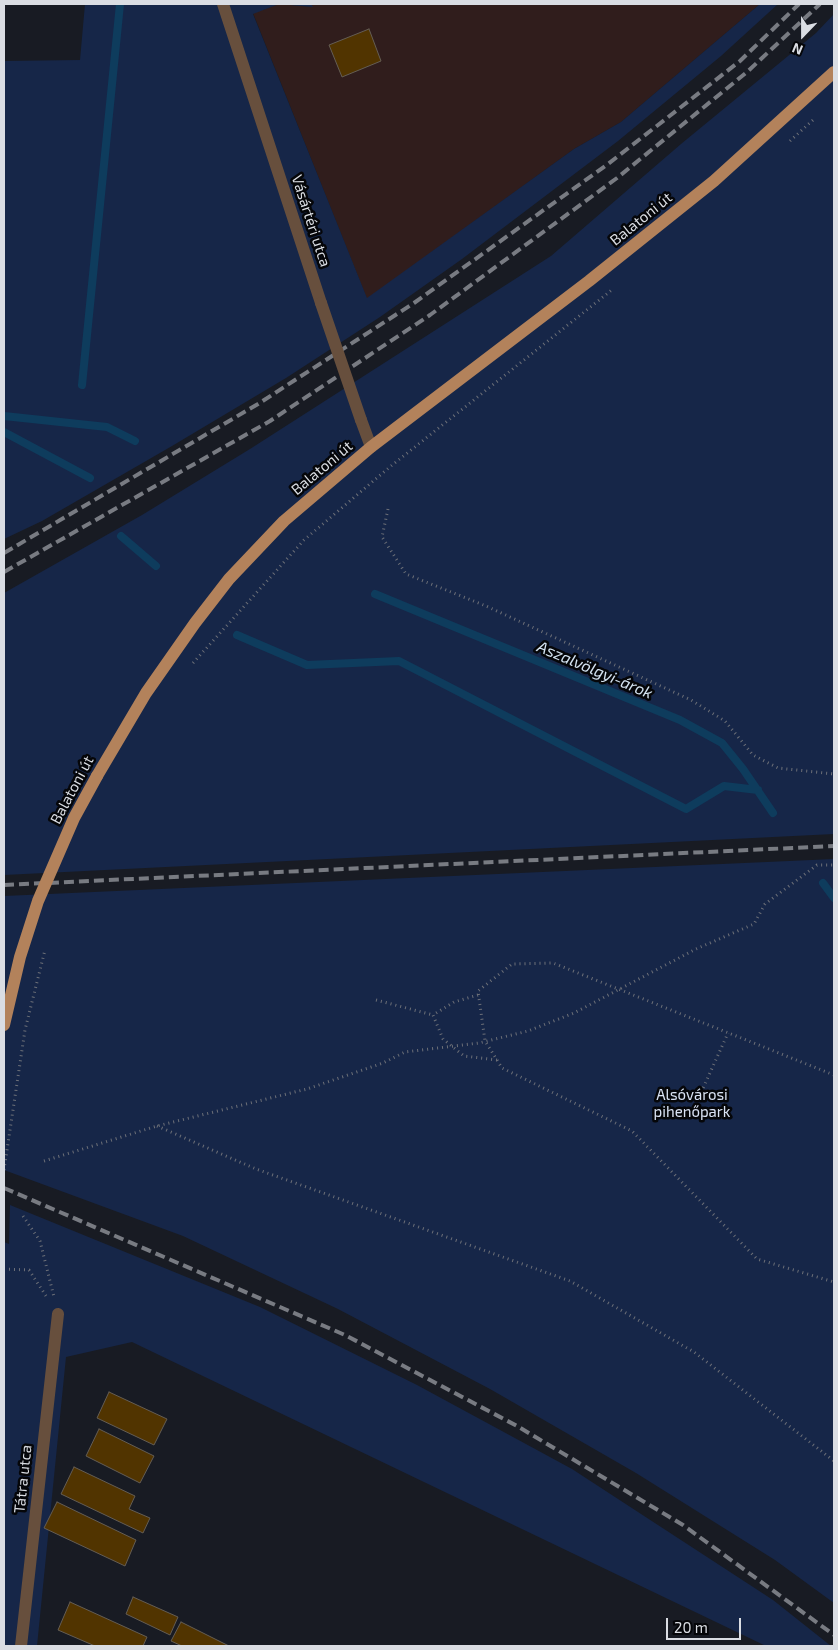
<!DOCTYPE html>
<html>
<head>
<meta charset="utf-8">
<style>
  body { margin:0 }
  #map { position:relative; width:838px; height:1650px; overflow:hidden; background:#181b23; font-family:"Exo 2",sans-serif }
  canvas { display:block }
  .frame { position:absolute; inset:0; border:5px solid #dadde3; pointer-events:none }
  .north { position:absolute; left:778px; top:10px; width:50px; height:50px; -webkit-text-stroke:4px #050609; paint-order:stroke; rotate:202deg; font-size:14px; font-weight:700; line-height:20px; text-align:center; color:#dadde3 }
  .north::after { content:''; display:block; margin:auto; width:18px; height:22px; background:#dadde3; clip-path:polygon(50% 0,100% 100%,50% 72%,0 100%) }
  .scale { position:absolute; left:666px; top:1618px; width:75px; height:22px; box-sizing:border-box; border:2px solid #dadde3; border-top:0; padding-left:6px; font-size:15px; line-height:18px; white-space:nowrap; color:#dadde3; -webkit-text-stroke:4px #050609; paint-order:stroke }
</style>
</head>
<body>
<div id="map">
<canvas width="838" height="1650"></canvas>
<div class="frame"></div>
<div class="north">N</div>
<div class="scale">20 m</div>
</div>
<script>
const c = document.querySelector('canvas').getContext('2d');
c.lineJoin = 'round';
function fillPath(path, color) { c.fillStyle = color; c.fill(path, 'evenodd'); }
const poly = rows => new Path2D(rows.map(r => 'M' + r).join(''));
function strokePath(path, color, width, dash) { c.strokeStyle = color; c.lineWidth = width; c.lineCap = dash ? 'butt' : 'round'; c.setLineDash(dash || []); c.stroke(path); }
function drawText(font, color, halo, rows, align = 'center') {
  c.font = font + ' "Exo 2",sans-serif'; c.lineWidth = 5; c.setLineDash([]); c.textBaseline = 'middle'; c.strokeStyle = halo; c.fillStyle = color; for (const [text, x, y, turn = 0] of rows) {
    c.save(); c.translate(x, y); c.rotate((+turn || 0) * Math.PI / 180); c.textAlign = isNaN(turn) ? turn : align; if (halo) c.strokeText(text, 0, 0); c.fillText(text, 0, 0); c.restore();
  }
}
const commercial = poly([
  [279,4,312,7,311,4,760,4,621,122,574,149,367,299,253,13]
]);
const green = poly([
  [85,4,311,4,313,7,279,4,253,14,367,298,574,149,621,122,760,4,778,4,721,56,618,141,462,259,380,317,286,378,172,446,42,521,4,539,4,61,80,60],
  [834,14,834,834,4,875,4,593,142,515,250,449,551,256,681,144,816,33],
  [834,859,834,1603,775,1560,636,1473,490,1389,338,1309,183,1236,4,1170,4,896],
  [10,1205,260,1307,417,1385,572,1469,773,1600,831,1646,766,1646,132,1342,66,1357,37,1646,4,1646,4,1242,9,1244]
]);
const stream = poly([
  [82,385,120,4],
  [4,416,107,427,135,441],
  [4,432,90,478],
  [121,536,156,566],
  [375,594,680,720,722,743,743,769,773,813],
  [237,635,307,665,399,661,686,809,724,786,758,790],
  [823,883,834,898]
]);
const building = poly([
  [369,29,381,61,342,77,329,45,369,29],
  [109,1392,167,1419,154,1445,97,1418,109,1392],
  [99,1429,154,1456,140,1483,86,1456,99,1429],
  [74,1467,135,1496,129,1509,150,1518,143,1533,61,1494,74,1467],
  [57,1502,136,1540,125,1566,44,1528,57,1502],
  [133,1597,178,1617,170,1635,126,1614,133,1597],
  [70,1602,147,1637,143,1646,95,1646,58,1630,70,1602],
  [181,1622,229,1646,182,1646,171,1641,181,1622]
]);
const path = poly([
  [790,141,813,120],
  [388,509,382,537,406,574,486,606,691,700,725,721,753,755,778,768,834,774],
  [193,663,304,540,391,466,613,289],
  [478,995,454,1002,433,1015,443,1039,464,1056,497,1060],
  [376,1000,433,1015],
  [834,1075,553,963,512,964,478,991,485,1041,502,1068,632,1131,757,1259,834,1282],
  [695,1106,728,1033],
  [157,1126,256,1169,570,1281,694,1352,834,1461],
  [44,1161,157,1126,307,1089,383,1063,405,1052,479,1043,528,1031,574,1013,696,949,754,924,765,904,817,865,834,865],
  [23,1216,40,1241,54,1297],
  [4,1269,29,1270,48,1299]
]);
const minor = poly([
  [223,4,321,303],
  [361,420,371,447],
  [21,1646,58,1314]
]);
const major = poly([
  [97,776,146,693,195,623,229,579,284,521,371,447,589,281,714,181,834,72]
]);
const rail = poly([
  [4,553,258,404,414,303,608,164,740,61,799,4],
  [4,572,270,421,430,315,617,178,747,72,820,4],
  [4,885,834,846],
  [4,1188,345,1335,517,1426,683,1525,834,1635]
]);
const pathBridge = poly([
  [4,1170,25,1030,45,950]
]);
const minorBridge = poly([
  [321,303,361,420]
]);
const majorBridge = poly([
  [4,1025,20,957,38,901,74,818,97,776]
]);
const streetNames = [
  ["Balatoni út",641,219,-39],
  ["Vásártéri utca",311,221,72],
  ["Balatoni út",322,468,-40],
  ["Balatoni út",72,790,-62],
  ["Tátra utca",23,1479,-84]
];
const parkNames = [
  ["Alsóvárosi",692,1095],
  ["pihenőpark",692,1112]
];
const waterNames = [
  ["Aszalvölgyi-árok",595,670,23]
];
fillPath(commercial, '#301d1c');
fillPath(green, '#162648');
strokePath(stream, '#0e3c5d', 8);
fillPath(building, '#513400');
strokePath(building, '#645d54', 1);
strokePath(path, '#6d7078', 3, [1, 4]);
strokePath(minor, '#674f3d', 12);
strokePath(major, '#b3825b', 12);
strokePath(rail, '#787b82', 4, [10, 5]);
strokePath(pathBridge, '#6d7078', 3, [1, 4]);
strokePath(minorBridge, '#674f3d', 12);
strokePath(majorBridge, '#b3825b', 12);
drawText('15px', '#dadde3', '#050609', streetNames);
drawText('15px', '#dbe4f5', '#050609', parkNames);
drawText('italic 16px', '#d4e3f1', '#050609', waterNames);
</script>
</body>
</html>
